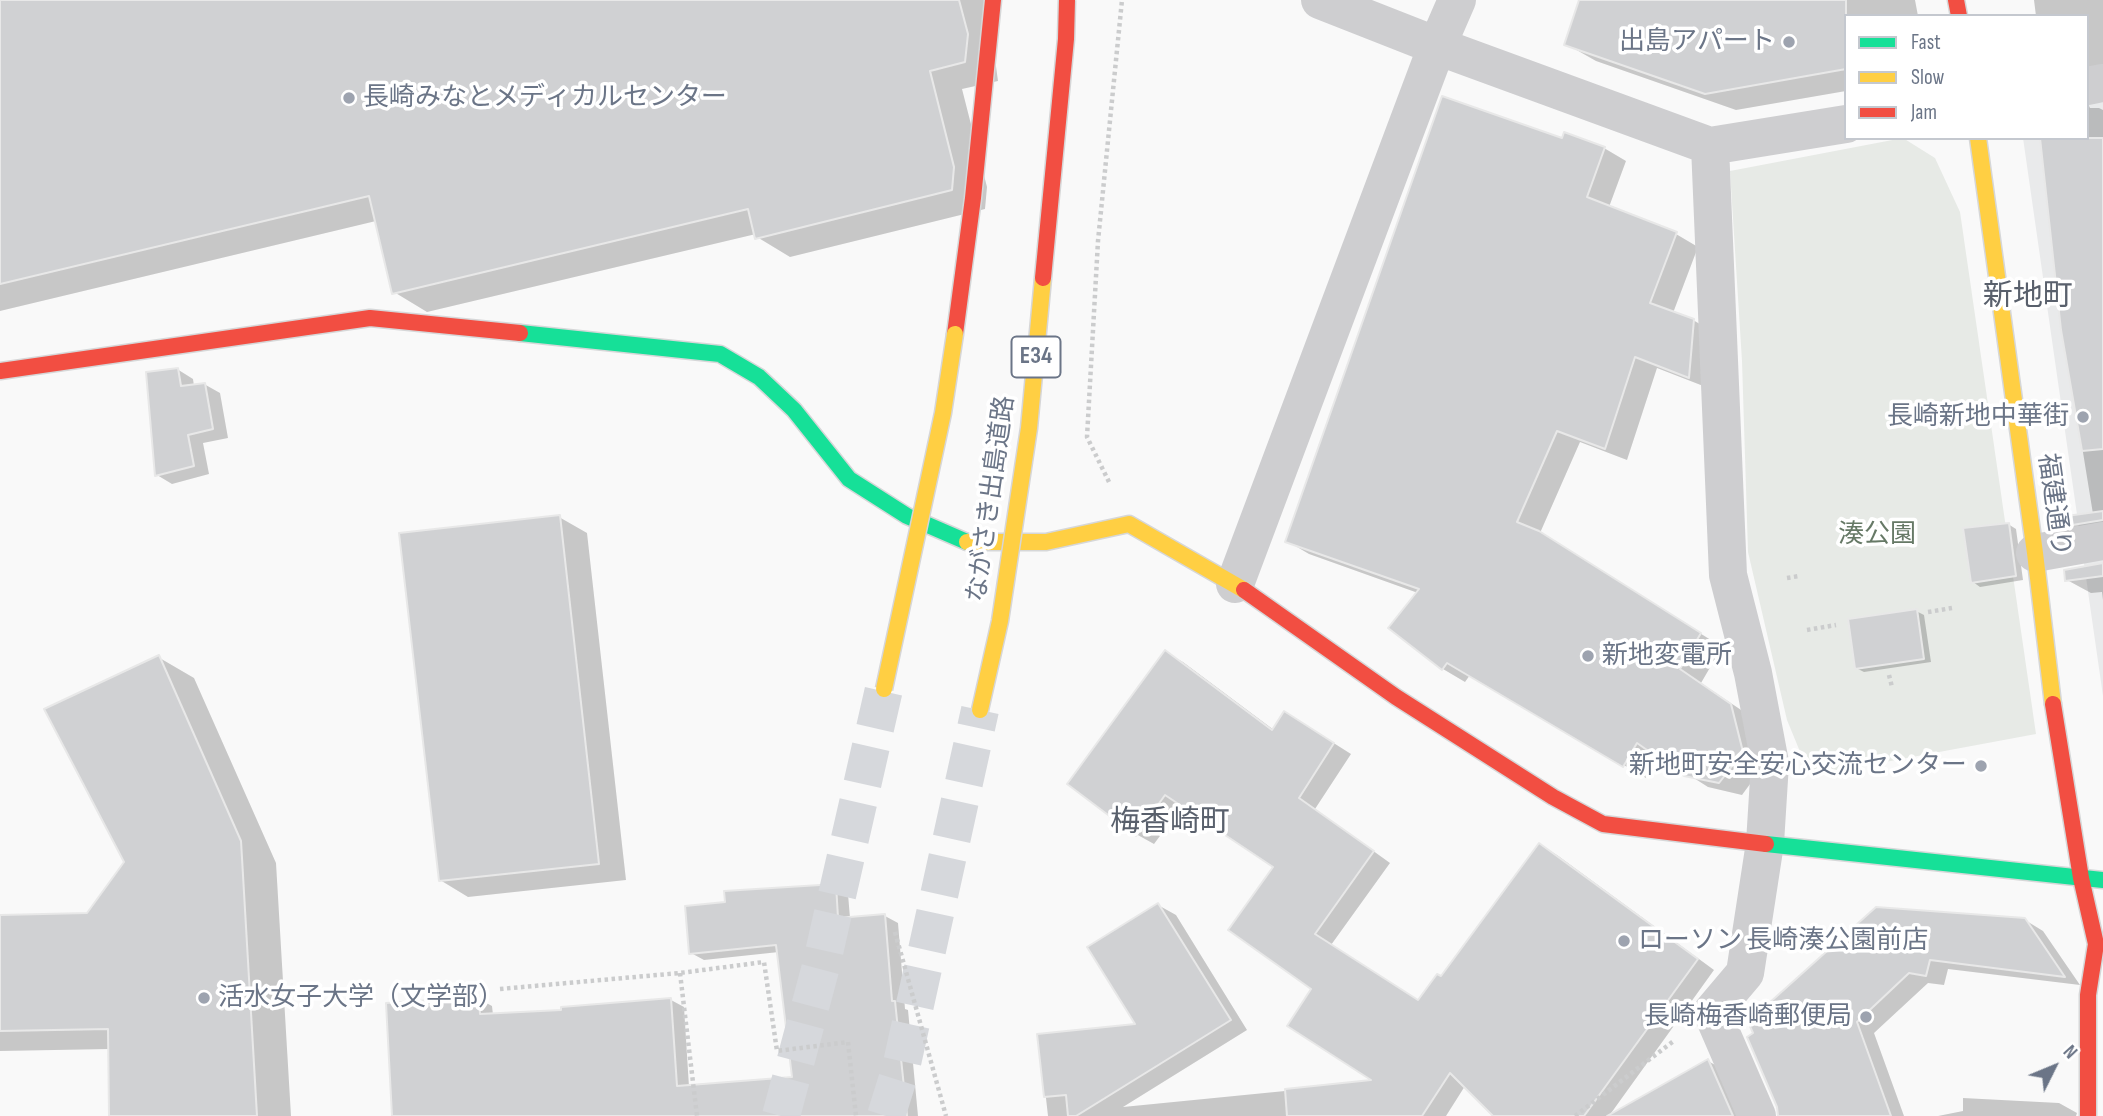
<!DOCTYPE html>
<html>
<head>
<meta charset="utf-8">
<style>
  body { margin:0 }
  #map { position:relative; width:2103px; height:1116px; overflow:hidden; background:#f9f9f9; font-family:"Sofia Sans Condensed",sans-serif }
  canvas { display:block }
  .legend { position:absolute; left:1844px; top:14px; width:245px; height:126px; box-sizing:border-box; background:#fff; border:2px solid #c4c8cf; margin:0; padding:9px 12px; list-style:none; font-size:21px; color:#6b7587 }
  .legend li { display:flex; align-items:center; gap:14px; height:35px }
  .legend b { width:35px; border:2px solid #c4c8cf }
  .north { position:absolute; left:2019px; top:1032px; width:70px; height:70px; -webkit-text-stroke:5px #fff; paint-order:stroke; rotate:47deg; font-size:19px; font-weight:700; line-height:28px; text-align:center; color:#6b7587 }
  .north::after { content:''; display:block; margin:auto; width:24px; height:32px; background:#6b7587; clip-path:polygon(50% 0,100% 100%,50% 72%,0 100%) }
</style>
</head>
<body>
<div id="map">
<canvas width="2103" height="1116"></canvas>
<ul class="legend">
<li><b style="height:9px;background:#16e098"></b>Fast</li>
<li><b style="height:9px;background:#ffcf43"></b>Slow</li>
<li><b style="height:9px;background:#f24e42"></b>Jam</li>
</ul>
<div class="north">N</div>
</div>
<script>
const c = document.querySelector('canvas').getContext('2d');
c.lineJoin = 'round';
function fillPath(path, color) { c.fillStyle = color; c.fill(path, 'evenodd'); }
const poly = rows => new Path2D(rows.map(r => 'M' + r).join(''));
function strokePath(path, color, width, dash) { c.strokeStyle = color; c.lineWidth = width; c.lineCap = dash ? 'butt' : 'round'; c.setLineDash(dash || []); c.stroke(path); }
function drawText(font, color, halo, rows, align = 'center') {
  c.font = font + ' "Sofia Sans Condensed","Noto Sans JP",sans-serif'; c.lineWidth = 7; c.setLineDash([]); c.textBaseline = 'middle'; c.strokeStyle = halo; c.fillStyle = color; for (const [text, x, y, turn = 0] of rows) {
    c.save(); c.translate(x, y); c.rotate((+turn || 0) * Math.PI / 180); c.textAlign = isNaN(turn) ? turn : align; if (halo) c.strokeText(text, 0, 0); c.fillText(text, 0, 0); c.restore();
  }
}
const built = poly([
  [2103,102,2103,696,2023,138,2087,138,2087,104]
]);
const green = poly([
  [1903,138,1935,158,1960,212,2036,734,1810,776,1787,720,1748,552,1742,361,1730,171]
]);
const shadow = poly([
  [0,0,987,0,998,81,962,89,987,187,985,209,790,257,757,237,756,234,427,312,394,292,376,221,0,311],
  [1581,0,1915,0,1918,16,1846,16,1846,91,1736,110,1596,61,1566,44],
  [2034,0,2103,0,2103,80,2090,93,2089,106,2090,108,2099,108,2103,110,2103,536,2079,540,2055,526,2093,514,2063,329,2087,138,2087,16,2036,16],
  [1563,140,1604,148,1626,161,1609,207,1676,234,1698,247,1673,313,1693,320,1715,333,1711,389,1657,368,1627,460,1580,442,1540,533,1722,647,1701,683,1753,718,1764,765,1742,795,1708,787,1659,756,1646,778,1470,675,1465,682,1443,669,1418,593,1309,554,1287,541],
  [177,369,193,379,194,386,204,384,220,393,228,438,203,443,209,474,172,484,157,475],
  [559,517,587,533,626,880,468,897,440,880],
  [2008,524,2016,529,2023,580,1980,587,1973,582],
  [2103,565,2103,600,2102,592,2091,593,2067,580],
  [1916,611,1924,615,1931,662,1864,672,1856,668],
  [1165,652,1183,662,1274,730,1302,723,1351,754,1315,809,1390,863,1331,945,1419,1002,1442,978,1540,845,1557,855,1714,970,1609,1116,1495,1116,1465,1086,1446,1116,1048,1116,1039,1036,1138,1025,1158,905,1176,915,1247,1030,1123,1107,1376,1082,1313,989,1275,867,1183,805,1154,844,1136,834],
  [158,657,194,678,276,863,291,1116,111,1116,110,1049,0,1051,0,917,88,914,126,862],
  [835,886,848,894,850,918,885,916,898,923,905,1009,908,1010,918,1116,428,1116,479,999,492,1006,493,1015,563,1012,671,1000,684,1007,689,1087,794,1079,779,952,704,960,691,953,727,904],
  [2025,920,2043,931,2080,985,1948,969,1944,985,1928,983,1874,1033,1904,1116,1780,1116,1756,1034,1750,1023],
  [1708,1061,1726,1071,1745,1116,1611,1116],
  [1963,1098,2059,1103,2077,1113,2076,1116,1938,1116,1963,1111]
]);
const building = poly([
  [0,0,959,0,968,34,965,62,930,71,954,167,952,190,755,239,748,209,392,294,369,196,0,284,0,0],
  [1579,0,1846,0,1846,69,1705,94,1564,45,1579,0],
  [1442,96,1562,138,1564,132,1605,147,1587,197,1677,232,1650,303,1694,319,1689,378,1635,357,1605,449,1557,431,1517,522,1539,531,1701,633,1680,669,1731,704,1743,752,1719,783,1684,776,1637,743,1623,767,1447,663,1442,670,1388,628,1419,589,1285,542,1442,96],
  [2040,138,2103,138,2103,449,2082,451,2061,330,2040,138],
  [178,368,181,386,205,383,213,429,188,435,194,466,155,476,146,372,178,368],
  [2103,511,2103,520,2054,528,2052,518,2103,511],
  [560,515,599,864,439,881,399,533,560,515],
  [2009,523,2016,576,1971,583,1963,528,2009,523],
  [2103,563,2103,576,2065,581,2064,570,2103,563],
  [1917,609,1924,659,1855,669,1848,619,1917,609],
  [1165,650,1272,730,1284,711,1334,743,1299,798,1374,851,1315,934,1418,1000,1437,974,1441,976,1539,843,1698,959,1584,1116,1493,1116,1450,1073,1422,1116,1287,1116,1285,1089,1371,1080,1287,1026,1311,989,1228,930,1273,867,1165,795,1136,836,1067,784,1165,650],
  [159,655,241,841,257,1116,109,1116,108,1029,0,1031,0,915,87,913,124,862,44,709,159,655],
  [836,884,838,918,885,914,892,1001,895,1001,907,1116,392,1116,386,1003,479,997,480,1014,561,1010,561,1007,671,998,677,1086,792,1077,776,945,689,954,685,906,725,902,724,891,836,884],
  [1158,903,1231,1020,1076,1116,1068,1116,1066,1095,1044,1097,1037,1034,1135,1024,1087,947,1158,903],
  [1876,907,2025,918,2065,977,1930,960,1926,976,1909,973,1857,1022,1891,1116,1778,1116,1777,1107,1747,1037,1753,1033,1748,1022,1876,907],
  [1708,1059,1733,1116,1607,1116,1708,1059]
]);
const highwayTunnel = poly([
  [781,1116,821,966,884,689],
  [886,1116,901,1068,980,710]
]);
const path = poly([
  [1109,482,1087,437,1098,241,1122,0],
  [1787,578,1799,576],
  [1928,612,1952,608],
  [1807,630,1836,625],
  [1889,675,1892,687],
  [895,932,946,1116],
  [680,973,697,1116],
  [500,989,680,973,764,962,777,1051,848,1042,856,1116],
  [1575,1116,1675,1040]
]);
const street = poly([
  [1320,0,1437,46,1710,146,1846,124],
  [2087,86,2103,83],
  [1710,146,1728,575,1753,673,1770,763,1765,843,1745,973,1712,1012,1757,1116],
  [2035,553,2103,541],
  [1235,584,1437,46,1457,0]
]);
const fast = poly([
  [520,333,720,354,759,377,794,410,849,479,907,516,967,542],
  [1766,844,2103,880]
]);
const slow = poly([
  [1978,138,2035,553,2053,704],
  [967,542,1046,542,1129,524,1244,590]
]);
const jam = poly([
  [1956,0,1959,16],
  [955,334,973,198,993,0],
  [0,371,370,318,520,333],
  [1244,590,1396,697,1553,797,1603,824,1766,844],
  [2053,704,2081,878,2096,944,2088,995,2088,1116]
]);
const slowBridge = poly([
  [884,689,943,413,955,334],
  [980,710,1000,621,1029,428,1043,278]
]);
const jamBridge = poly([
  [1043,278,1066,39,1067,0]
]);
const markers = [
  [1789,42,7,"#9da3af"],
  [349,98,7,"#9da3af"],
  [2083,417,7,"#9da3af"],
  [1588,656,7,"#9da3af"],
  [1981,766,7,"#9da3af"],
  [1624,941,7,"#9da3af"],
  [204,998,7,"#9da3af"],
  [1866,1017,7,"#9da3af"]
];
const shields = [
  [1036,357,49]
];
const shieldNames = [
  ["E34",1036,357]
];
const poiNames = [
  ["出島アパート",1775,42],
  ["長崎みなとメディカルセンター",363,98,"left"],
  ["長崎新地中華街",2069,417],
  ["新地変電所",1602,656,"left"],
  ["新地町安全安心交流センター",1967,766],
  ["ローソン 長崎湊公園前店",1638,941,"left"],
  ["活水女子大学（文学部）",218,998,"left"],
  ["長崎梅香崎郵便局",1852,1017]
];
const streetNames = [
  ["ながさき出島道路",992,499,-82],
  ["福建通り",2053,505,82]
];
const parkNames = [
  ["湊公園",1877,535]
];
const quarterNames = [
  ["新地町",2028,297],
  ["梅香崎町",1170,823]
];
fillPath(built, '#e9eaeb');
fillPath(green, '#e7eae6');
fillPath(shadow, '#0003');
fillPath(building, '#d0d1d3');
strokePath(building, '#e8e8e8', 2);
strokePath(highwayTunnel, '#d6d8dc', 38, [38, 19]);
strokePath(fast, '#d6d7d8', 19);
strokePath(slow, '#d6d7d8', 19);
strokePath(jam, '#d6d7d8', 19);
strokePath(path, '#cbcccd', 4.5, [3.5, 3.5]);
strokePath(street, '#ceced0', 38);
strokePath(fast, '#16e098', 16);
strokePath(slow, '#ffcf43', 16);
strokePath(jam, '#f24e42', 16);
strokePath(slowBridge, '#d6d6d7', 19, []);
strokePath(jamBridge, '#d6d6d7', 19, []);
strokePath(slowBridge, '#ffcf43', 16);
strokePath(jamBridge, '#f24e42', 16);
for (const [x, y, r, color] of markers) { const dot = new Path2D(); dot.arc(x, y, r, 0, 2 * Math.PI); c.fillStyle = color; c.fill(dot); strokePath(dot, '#fff', 2.5); }
for (const [x, y, w] of shields) { const box = new Path2D(); box.roundRect(x - w / 2, y - 20.5, w, 41, 5); c.fillStyle = '#fff'; c.fill(box); strokePath(box, '#6b7587', 2); }
drawText('bold 24px', '#6b7587', null, shieldNames);
drawText('26px', '#6b7587', '#fff', poiNames, 'right');
drawText('26px', '#6b7587', '#fff', streetNames);
drawText('26px', '#667966', '#fff', parkNames);
drawText('30px', '#59606c', '#fff', quarterNames);
</script>
</body>
</html>
